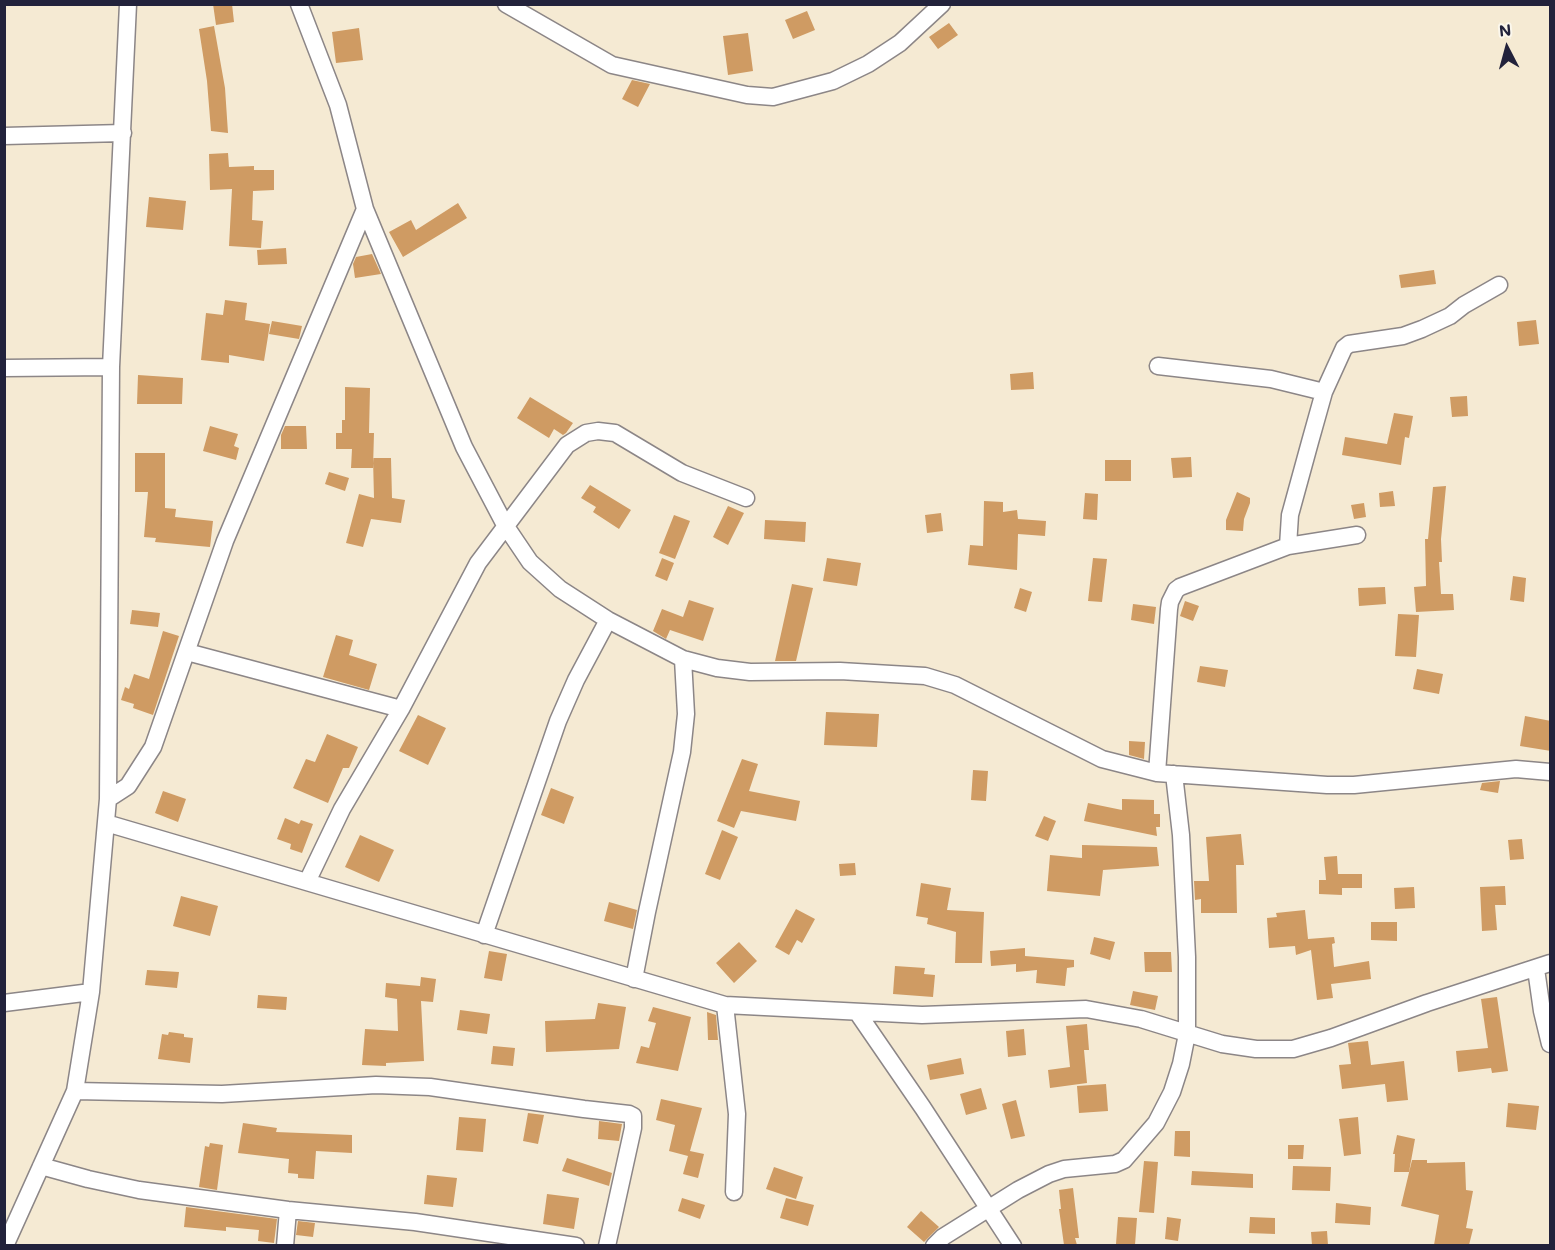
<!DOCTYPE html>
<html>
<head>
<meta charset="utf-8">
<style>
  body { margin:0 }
  #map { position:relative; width:1555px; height:1250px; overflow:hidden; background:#f5ead3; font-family:Mali,sans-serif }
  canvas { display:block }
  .frame { position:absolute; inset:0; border:6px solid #22223b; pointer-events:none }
  .north { position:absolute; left:1477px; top:18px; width:60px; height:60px; -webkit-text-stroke:4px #fbf7ec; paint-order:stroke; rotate:354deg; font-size:16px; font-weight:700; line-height:24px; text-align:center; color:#22223b }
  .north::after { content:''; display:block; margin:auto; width:21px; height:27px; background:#22223b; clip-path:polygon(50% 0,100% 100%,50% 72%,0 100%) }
</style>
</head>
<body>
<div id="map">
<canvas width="1555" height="1250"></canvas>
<div class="frame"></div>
<div class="north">N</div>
</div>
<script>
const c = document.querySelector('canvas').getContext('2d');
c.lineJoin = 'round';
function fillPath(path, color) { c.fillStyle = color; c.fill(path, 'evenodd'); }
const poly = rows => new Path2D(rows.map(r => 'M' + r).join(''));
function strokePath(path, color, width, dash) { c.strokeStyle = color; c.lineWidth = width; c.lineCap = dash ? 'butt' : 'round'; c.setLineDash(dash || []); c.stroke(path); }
const building = poly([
  [213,4,232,4,234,22,216,25],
  [807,11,815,30,793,39,785,20],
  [949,23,958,35,938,49,929,37],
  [214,26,225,88,228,133,211,131,207,81,199,29],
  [359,28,363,60,336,63,332,32],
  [748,33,753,71,728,75,723,36],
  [632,80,650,84,638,107,622,99],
  [228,153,229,167,254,166,254,170,274,170,274,190,253,191,252,220,263,221,261,248,229,246,232,189,210,190,209,154],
  [149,197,186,201,183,230,146,227],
  [458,203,467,218,403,257,389,232,411,220,416,230],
  [286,248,287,264,258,265,257,250],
  [372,254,381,274,355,278,353,264,356,257],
  [1434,270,1436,284,1401,288,1399,275],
  [225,300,247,303,245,320,270,324,264,361,229,355,229,363,201,360,206,313,223,315],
  [1536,320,1539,344,1519,346,1517,322],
  [272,321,302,326,299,339,269,334],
  [1033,372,1034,389,1011,390,1010,374],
  [138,375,183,378,182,404,137,404],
  [345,387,370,388,369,433,374,433,373,468,351,468,352,449,336,449,336,433,342,433,342,420,345,420],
  [1467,396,1468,416,1452,417,1450,397],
  [530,397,573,423,566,433,563,435,554,429,549,438,517,418],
  [1394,413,1413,416,1409,438,1405,437,1401,465,1342,455,1345,437,1387,444],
  [210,426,238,434,234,446,239,448,236,460,203,451],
  [285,426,306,426,307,449,281,449,281,435],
  [135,453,165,453,165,508,176,509,175,517,213,521,210,547,155,542,156,538,144,537,148,492,135,492],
  [1191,457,1192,477,1173,478,1171,458],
  [373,458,391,458,392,498,405,500,401,523,371,519,363,547,346,543,359,494,374,498],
  [1105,460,1131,460,1131,481,1105,481],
  [329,472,349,478,345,491,325,484],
  [590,485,631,510,619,529,593,512,596,507,581,498],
  [1446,486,1441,539,1442,562,1439,562,1441,594,1453,594,1454,610,1416,612,1414,587,1426,586,1425,539,1428,539,1433,487],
  [1393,491,1395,506,1380,507,1379,493],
  [1237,492,1250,498,1250,503,1244,519,1243,531,1226,530,1226,520],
  [1085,493,1098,494,1097,520,1083,519],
  [984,501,1003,502,1003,512,1017,510,1018,519,1046,521,1045,536,1018,534,1017,570,968,565,970,545,983,546],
  [1364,503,1366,517,1354,519,1351,505],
  [728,506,744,513,728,545,713,537],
  [941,513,943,531,927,533,925,515],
  [674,515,690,521,675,559,659,553],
  [765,520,806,522,805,542,764,539],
  [662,558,674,563,667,581,655,576],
  [827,558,861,563,857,586,823,581],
  [1093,558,1107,559,1102,602,1088,601],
  [1513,576,1526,578,1524,602,1510,600],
  [792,584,813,588,796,661,775,661],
  [1385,587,1386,604,1359,606,1358,588],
  [1020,588,1032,592,1026,612,1014,608],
  [689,600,714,608,703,641,670,630,666,639,653,631,662,609,683,617],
  [1185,601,1199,606,1193,621,1180,616],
  [1133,604,1156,607,1154,624,1131,620],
  [132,610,160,613,158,627,130,624],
  [1398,614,1419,615,1416,657,1395,656],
  [163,631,179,636,153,715,133,708,134,704,121,700,125,687,129,689,134,674,149,679],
  [336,635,353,640,349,655,377,664,369,690,323,677],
  [1200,666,1228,670,1225,687,1197,682],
  [1417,669,1443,674,1439,694,1413,689],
  [826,712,879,714,877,747,824,745],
  [418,715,446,728,428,765,399,751],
  [1525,716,1551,721,1551,751,1520,746],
  [327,734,358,747,349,768,343,768,328,803,293,788,306,759,315,762],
  [1129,741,1145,742,1144,759,1129,755],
  [742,759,758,764,749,791,800,801,796,821,741,811,734,828,717,821],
  [973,770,988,771,986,801,971,800],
  [1500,781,1498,793,1480,790,1482,783],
  [551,788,574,797,564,824,541,815],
  [163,791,186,799,178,822,155,813],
  [1122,799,1154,800,1154,814,1160,814,1160,827,1156,827,1157,836,1084,821,1088,803,1122,810],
  [1044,816,1056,821,1048,841,1035,836],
  [285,818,299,824,301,820,313,824,302,853,290,849,291,844,277,839],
  [722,830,738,837,720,880,705,874],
  [1241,834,1244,865,1236,865,1237,913,1201,913,1201,899,1195,900,1194,881,1209,881,1206,837],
  [360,835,394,850,379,882,345,867],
  [1522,839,1524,859,1510,860,1508,840],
  [1082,845,1157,847,1159,866,1103,870,1100,896,1047,891,1050,855,1082,858],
  [1337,856,1338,874,1362,874,1362,888,1342,888,1342,895,1319,894,1319,880,1326,880,1324,857],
  [855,863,856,875,840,876,839,864],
  [921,883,951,888,947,910,984,912,982,963,955,963,956,932,927,924,928,918,916,916],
  [1505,886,1506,905,1495,905,1497,930,1482,931,1480,887],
  [1414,887,1415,908,1395,909,1394,888],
  [181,896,218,906,210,936,173,926],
  [609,902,637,910,633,929,604,921],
  [796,909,815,919,802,943,797,940,789,955,775,947],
  [1305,910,1308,939,1334,937,1335,943,1332,944,1334,967,1369,961,1371,979,1331,984,1333,998,1317,1000,1311,950,1296,955,1295,946,1269,948,1267,918,1277,917,1276,913],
  [1371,922,1397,922,1397,941,1371,940],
  [1094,937,1115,942,1110,960,1090,954],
  [739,942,757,961,734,983,716,963],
  [1025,948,1025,956,1074,960,1074,967,1067,968,1065,986,1036,983,1037,970,1016,972,1016,964,991,966,990,951],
  [489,951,507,954,502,981,484,978],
  [1144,952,1171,952,1172,972,1145,972],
  [895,966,925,968,924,974,935,975,933,997,893,994],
  [147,970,179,972,177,988,145,985],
  [421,977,436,979,433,1002,421,1001,424,1061,386,1063,386,1066,362,1065,365,1029,398,1031,397,999,385,997,386,983,420,986],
  [1133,991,1158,996,1155,1010,1130,1005],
  [258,995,287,997,286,1010,257,1008],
  [1497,997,1508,1071,1492,1073,1491,1068,1458,1072,1456,1051,1488,1048,1481,999],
  [598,1003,626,1007,619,1049,546,1052,545,1021,595,1019],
  [653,1007,691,1017,678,1071,636,1063,641,1046,649,1048,656,1023,648,1021],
  [460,1010,490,1014,487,1034,457,1030],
  [707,1012,716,1015,718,1040,708,1040],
  [1087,1024,1089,1050,1084,1050,1087,1083,1050,1088,1048,1070,1070,1067,1066,1026],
  [1024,1029,1026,1055,1008,1057,1006,1031],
  [169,1032,184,1034,184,1037,193,1038,190,1063,158,1059,162,1034,168,1035],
  [1368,1041,1371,1065,1404,1061,1408,1100,1387,1102,1385,1084,1342,1089,1339,1065,1351,1064,1348,1043],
  [493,1046,515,1048,513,1066,491,1064],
  [961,1058,964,1074,930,1080,927,1065],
  [1106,1084,1108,1111,1079,1113,1077,1086],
  [981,1088,987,1109,966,1115,960,1094],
  [661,1099,702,1108,690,1151,704,1154,698,1178,683,1174,688,1156,669,1151,675,1125,656,1120],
  [1016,1100,1025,1136,1011,1139,1002,1104],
  [1508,1103,1539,1106,1536,1130,1506,1127],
  [528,1113,544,1115,538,1144,523,1141],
  [459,1117,486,1119,483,1152,456,1150],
  [1358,1117,1361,1154,1344,1156,1339,1119],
  [599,1121,622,1124,619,1141,598,1139],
  [243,1123,277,1128,276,1132,352,1135,352,1153,316,1151,314,1179,298,1178,298,1174,288,1173,289,1159,238,1153],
  [1175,1131,1190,1131,1190,1157,1174,1156],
  [1397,1135,1415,1139,1409,1172,1394,1172,1395,1154,1393,1154],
  [210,1143,223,1145,217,1190,199,1187,205,1146,209,1147],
  [1288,1145,1304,1145,1303,1159,1288,1159],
  [567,1158,612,1173,609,1186,562,1171],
  [1412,1160,1427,1160,1427,1163,1465,1162,1466,1190,1473,1191,1466,1228,1473,1229,1469,1245,1434,1245,1439,1215,1401,1206],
  [1144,1161,1158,1162,1154,1213,1139,1212],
  [1293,1166,1331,1167,1330,1191,1292,1190],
  [774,1167,803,1177,796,1199,766,1189],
  [1192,1171,1253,1174,1253,1188,1191,1185],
  [427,1175,457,1178,453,1207,424,1204],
  [1073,1188,1079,1238,1075,1238,1077,1245,1064,1245,1059,1209,1061,1209,1059,1190],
  [547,1194,579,1198,574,1229,543,1224],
  [682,1198,705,1205,700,1219,678,1211],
  [786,1198,814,1205,808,1226,780,1218],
  [1336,1203,1371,1207,1370,1225,1335,1223],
  [186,1207,277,1219,274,1243,258,1241,259,1230,226,1227,226,1231,184,1227],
  [921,1211,939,1227,924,1242,907,1227],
  [1118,1217,1137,1218,1135,1245,1116,1244],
  [1167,1217,1181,1219,1178,1241,1165,1239],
  [1250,1217,1275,1218,1275,1234,1249,1233],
  [298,1221,315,1223,313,1237,296,1235],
  [1327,1231,1328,1245,1312,1245,1311,1232]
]);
const minor = poly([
  [299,4,338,105,365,209,464,447,505,525,530,562,560,589,608,620,683,659,717,668,750,672,840,671,925,676,955,685,1102,759,1157,773,1327,785,1354,785,1516,769,1550,772],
  [506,4,612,65,747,95,773,97,833,81,868,64,900,43,942,4],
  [4,136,123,133],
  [1158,366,1271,379,1324,392],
  [4,368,111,367],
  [1288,546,1290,515,1310,442,1324,392,1344,348,1349,344,1403,336,1422,329,1450,316,1464,305,1499,285],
  [187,652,401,709],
  [1157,773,1169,609,1170,602,1176,590,1180,587,1288,546,1357,535],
  [108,799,128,786,153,747,225,541,365,209],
  [106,823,725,1005,922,1015,1086,1009,1141,1019,1222,1044,1256,1049,1293,1049,1331,1038,1427,1003,1550,963],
  [307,882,342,809,401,709,478,563,567,445,586,433,598,431,615,433,682,473,746,498],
  [484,935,558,721,576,680,608,620],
  [1536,969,1542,1011,1550,1044],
  [634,979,647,912,682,752,686,714,683,659],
  [4,1003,91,992],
  [725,1005,737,1114,734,1192],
  [857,1012,923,1108,1013,1246],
  [75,1091,222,1094,376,1085,430,1087,584,1109,629,1114,633,1116,633,1128,607,1246],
  [41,1166,88,1179,139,1190,288,1210,415,1222,576,1246],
  [5,1246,75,1091,91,992,108,799,111,367,128,4],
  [285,1246,288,1210],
  [934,1246,943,1237,1018,1190,1049,1174,1064,1169,1115,1164,1124,1160,1156,1123,1172,1092,1181,1064,1187,1034,1187,957,1181,835,1174,774]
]);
fillPath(building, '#cf9b63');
strokePath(minor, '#8c8687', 19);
strokePath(minor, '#fff', 16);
</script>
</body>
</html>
